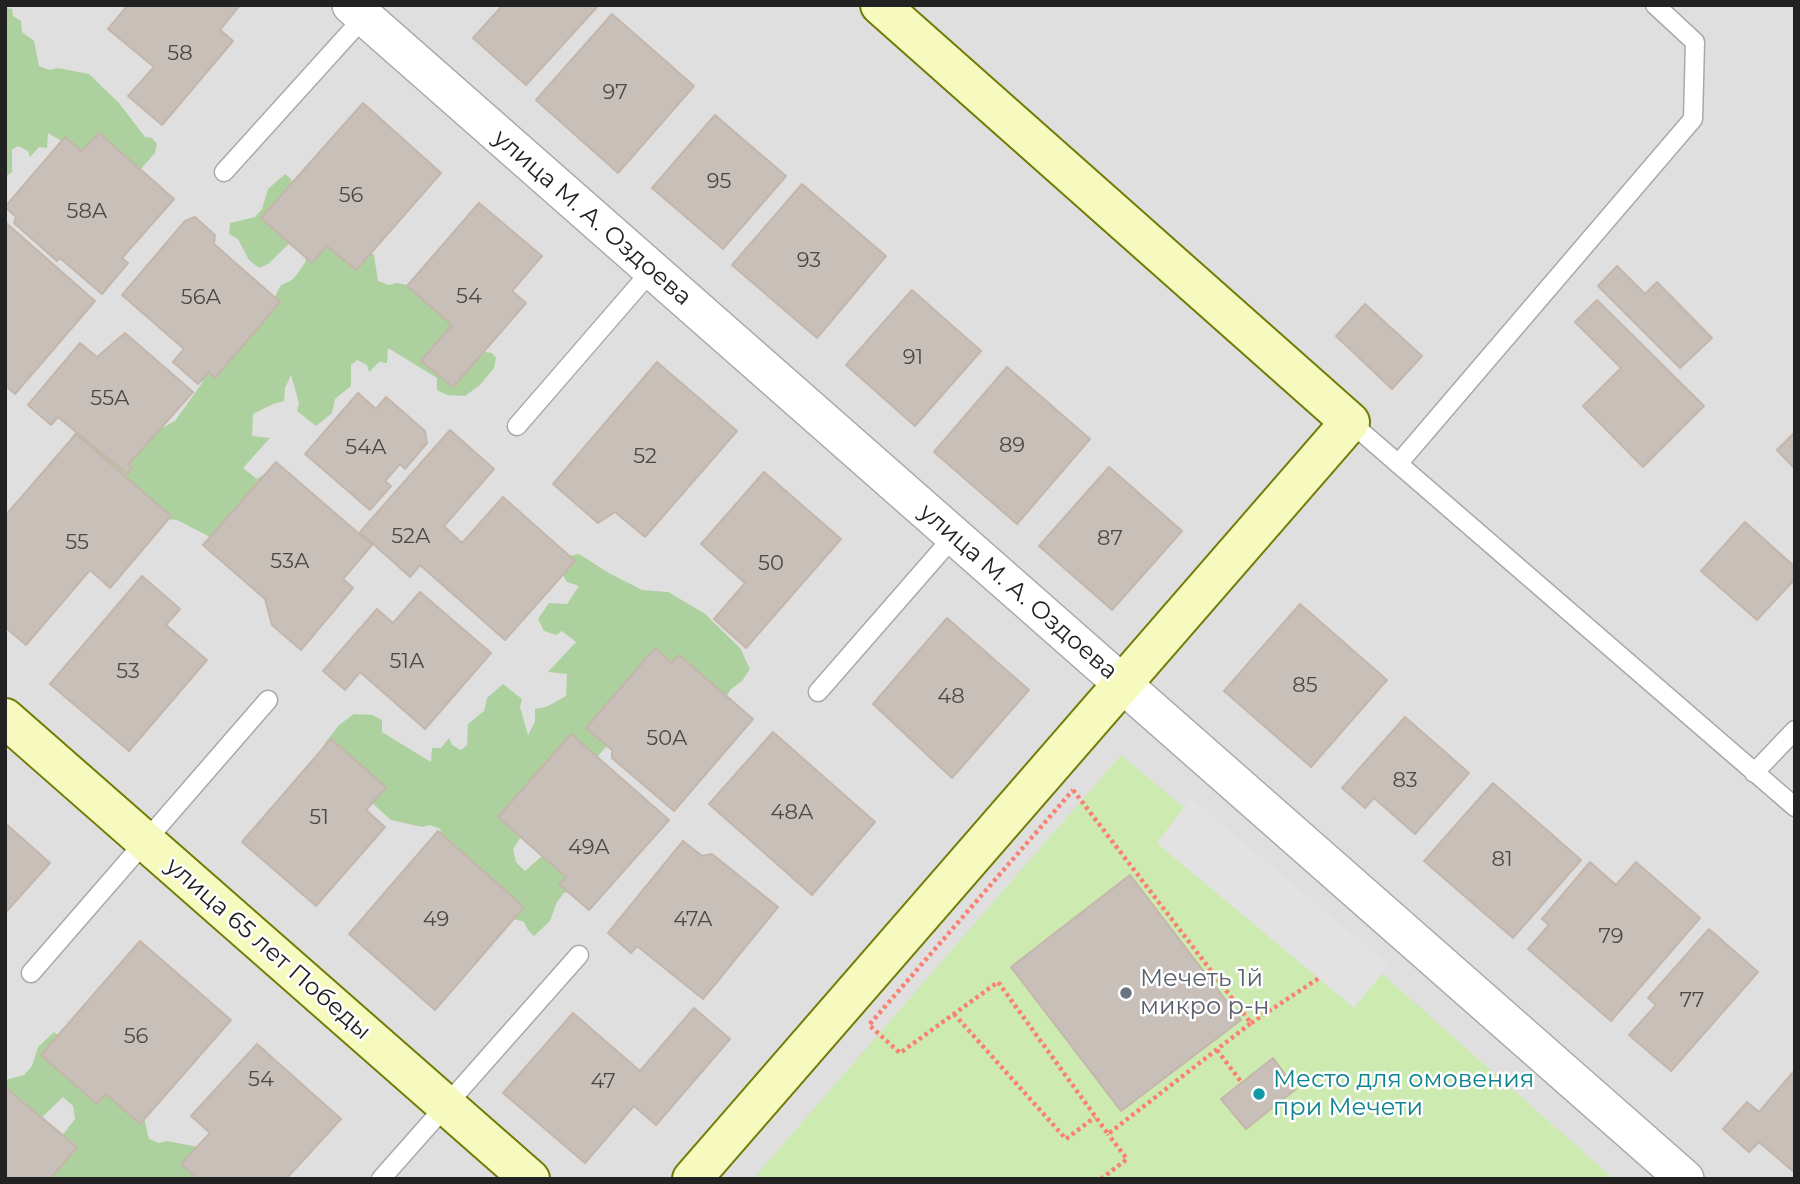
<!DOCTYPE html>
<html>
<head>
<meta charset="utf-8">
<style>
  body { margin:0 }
  #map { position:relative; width:1800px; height:1184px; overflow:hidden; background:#f2efe9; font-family:Montserrat,sans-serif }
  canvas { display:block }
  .frame { position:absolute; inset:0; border:7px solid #222; pointer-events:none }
</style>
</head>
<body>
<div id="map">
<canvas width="1800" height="1184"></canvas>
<div class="frame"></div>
</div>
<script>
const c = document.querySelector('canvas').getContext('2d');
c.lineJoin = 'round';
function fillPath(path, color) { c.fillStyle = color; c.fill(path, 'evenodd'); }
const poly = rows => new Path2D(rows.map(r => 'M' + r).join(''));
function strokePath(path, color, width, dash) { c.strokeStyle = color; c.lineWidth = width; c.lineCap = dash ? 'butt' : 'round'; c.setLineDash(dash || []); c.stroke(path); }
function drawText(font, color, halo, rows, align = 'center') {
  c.font = font + ' Montserrat,sans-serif'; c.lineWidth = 5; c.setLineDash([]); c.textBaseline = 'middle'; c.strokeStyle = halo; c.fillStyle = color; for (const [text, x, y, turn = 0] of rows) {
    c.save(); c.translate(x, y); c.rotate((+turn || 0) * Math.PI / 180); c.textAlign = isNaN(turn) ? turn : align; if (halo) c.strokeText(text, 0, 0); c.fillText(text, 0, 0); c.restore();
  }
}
const residential = poly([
  [5,5,1795,5,1795,1179,5,1179]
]);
const grass = poly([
  [1121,755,1184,808,1157,843,1354,1007,1381,973,1614,1179,753,1179]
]);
const forest = poly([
  [5,8,12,9,13,16,21,21,22,32,34,41,39,66,50,70,58,68,89,74,119,103,145,137,152,138,157,144,155,153,140,170,98,163,48,133,47,148,39,147,30,157,28,151,18,146,12,150,12,172,5,177],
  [285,174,291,179,294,188,374,255,378,281,389,285,397,283,428,289,459,318,485,352,492,353,496,358,494,368,480,385,465,396,447,395,437,390,437,378,388,348,387,363,379,362,369,372,367,365,357,360,351,365,351,386,335,399,332,413,316,426,297,411,299,403,291,375,285,388,284,401,273,404,253,414,252,436,270,438,243,468,257,479,263,475,275,479,212,538,177,520,151,518,78,462,69,441,77,429,150,434,175,421,202,383,208,368,273,300,281,285,292,280,298,273,306,261,303,249,294,239,268,264,259,268,249,260,238,239,229,234,230,223,255,217,262,209,268,189],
  [579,554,607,572,642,590,668,592,704,613,740,648,750,669,742,681,731,689,722,703,611,742,521,837,513,849,516,862,525,871,543,855,589,887,564,893,557,902,550,921,534,936,528,930,524,922,514,919,510,912,442,836,440,829,430,825,422,827,391,820,360,792,322,752,325,743,339,725,354,714,372,715,382,720,382,732,431,762,432,748,441,748,449,738,452,745,461,750,467,745,468,724,484,711,487,698,503,684,522,699,520,707,528,735,535,722,535,709,546,707,566,696,567,674,548,672,576,642,562,631,556,635,544,631,538,619,549,603,567,604,579,586,567,582,560,570,569,556],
  [54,1032,143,1113,149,1139,159,1143,167,1141,198,1147,231,1179,16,1179,61,1137,75,1119,73,1106,63,1097,37,1122,5,1095,5,1080,24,1075,32,1066,38,1047]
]);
const parking = poly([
  [1191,798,1389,965,1354,1008,1157,843]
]);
const building = poly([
  [128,5,240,5,220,30,233,41,162,125,128,96,154,67,108,29,128,5],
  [503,5,596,5,598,6,526,85,473,38,503,5],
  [612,14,694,86,618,173,536,100,612,14],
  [363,103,441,173,356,270,327,246,312,263,261,218,363,103],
  [715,115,786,176,723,249,652,188,715,115],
  [99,133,174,199,122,258,128,263,102,294,60,258,57,261,14,223,16,217,5,207,65,137,82,151,99,133],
  [802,184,886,256,817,338,732,265,802,184],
  [479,203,542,256,512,291,526,303,453,387,421,361,452,325,407,286,479,203],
  [195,217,215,235,214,244,280,302,215,378,209,372,198,384,173,362,184,349,122,295,185,221,195,217],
  [5,222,95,301,15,394,5,385,5,222],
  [1617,266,1645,294,1657,282,1712,338,1680,368,1598,286,1617,266],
  [912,290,981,351,915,426,846,365,912,290],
  [1597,300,1704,406,1643,467,1583,406,1621,368,1575,322,1597,300],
  [1365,304,1422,356,1392,389,1336,336,1365,304],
  [125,333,193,392,128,465,132,468,127,474,58,417,51,425,28,405,80,343,97,357,125,333],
  [657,362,737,431,645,537,615,512,598,523,553,484,657,362],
  [1007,367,1090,439,1017,524,934,452,1007,367],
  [358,393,376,409,386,397,425,431,427,443,405,469,400,464,385,481,391,486,370,510,305,454,358,393],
  [450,430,494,469,444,526,462,543,503,497,575,561,505,640,420,565,410,577,360,532,450,430],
  [1795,432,1795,469,1777,450,1795,432],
  [76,434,171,516,110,588,90,570,26,645,5,627,5,516,76,434],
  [276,462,372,545,343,579,353,588,301,650,272,625,265,599,203,545,276,462],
  [1109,467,1182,531,1112,610,1039,546,1109,467],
  [764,472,841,539,746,648,714,619,745,583,701,544,764,472],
  [1745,522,1795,567,1795,579,1757,620,1701,571,1745,522],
  [142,576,180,609,166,625,207,660,129,751,50,684,142,576],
  [420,592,491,653,425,729,360,672,345,690,323,671,377,609,393,623,420,592],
  [1300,604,1387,680,1311,767,1224,691,1300,604],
  [947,618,1029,690,952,778,873,704,947,618],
  [655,648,672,663,679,655,753,719,674,811,612,758,612,750,586,728,655,648],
  [1405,717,1469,773,1415,834,1374,798,1365,808,1342,788,1405,717],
  [773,732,875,822,812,895,709,804,773,732],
  [571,734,669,820,589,910,559,884,566,877,498,817,571,734],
  [331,739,386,787,366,810,385,827,316,906,242,842,331,739],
  [1493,783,1581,860,1513,938,1424,861,1493,783],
  [5,823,50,863,5,913,5,823],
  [438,831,524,907,435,1010,349,934,438,831],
  [683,841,702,856,712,854,778,907,703,999,637,946,631,953,608,933,683,841],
  [1590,862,1616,885,1636,862,1700,918,1611,1021,1528,949,1549,925,1542,919,1590,862],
  [1130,875,1241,1020,1121,1111,1011,967,1130,875],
  [1709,929,1758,972,1671,1071,1629,1035,1656,1005,1648,998,1709,929],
  [140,941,231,1020,140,1124,106,1094,97,1104,41,1055,140,941],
  [694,1008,730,1039,656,1125,634,1106,585,1163,503,1093,573,1013,640,1071,694,1008],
  [257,1044,341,1119,286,1179,197,1179,181,1164,210,1133,191,1116,257,1044],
  [1273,1058,1296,1089,1246,1129,1221,1099,1273,1058],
  [1795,1070,1795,1173,1759,1142,1749,1152,1723,1129,1747,1102,1759,1112,1795,1070],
  [5,1087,77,1147,50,1179,5,1179,5,1087]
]);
const path = poly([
  [1073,790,1251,1023,1108,1134,998,982,900,1053,869,1025,1073,790],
  [954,1014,1066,1139,1095,1117],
  [1251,1023,1319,978],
  [1217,1050,1242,1083],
  [1101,1179,1127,1159,1108,1134]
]);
const lane = poly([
  [224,172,364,17],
  [1350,422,1795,807],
  [517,426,652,270],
  [1398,464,1693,119,1695,42,1655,5],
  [818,692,954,536],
  [1754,773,1795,730],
  [31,973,268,700],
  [381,1179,579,955]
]);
const street = poly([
  [351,5,1685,1179]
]);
const secondary = poly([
  [5,718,530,1179],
  [692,1179,1350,422,880,5]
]);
const markers = [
  [1126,993,7,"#6b7280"],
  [1259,1094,7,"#0f9aa8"]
];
const numberNames = [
  ["58",180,54],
  ["97",615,93],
  ["95",719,182],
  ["56",351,196],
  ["58А",87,212],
  ["93",809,261],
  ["54",469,297],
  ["56А",201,298],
  ["91",913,358],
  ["55А",110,399],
  ["89",1012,446],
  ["54А",366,448],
  ["52",645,457],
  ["52А",411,537],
  ["87",1110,539],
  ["55",77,543],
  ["53А",290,562],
  ["50",771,564],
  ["51А",407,662],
  ["53",128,672],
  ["85",1305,686],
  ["48",951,697],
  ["50А",667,739],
  ["83",1405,781],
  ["48А",792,813],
  ["51",319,818],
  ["49А",589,848],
  ["81",1502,860],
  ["49",436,920],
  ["47А",693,920],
  ["79",1611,937],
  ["77",1692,1001],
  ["56",136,1037],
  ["54",261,1080],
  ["47",603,1082]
];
const streetNames = [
  ["улица М. А. Оздоева",592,218,41],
  ["улица М. А. Оздоева",1018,592,41],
  ["улица 65 лет Победы",268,949,41]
];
const worshipNames = [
  ["Мечеть 1й",1140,979],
  ["микро р-н",1140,1007]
];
const cultureNames = [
  ["Место для омовения",1273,1080],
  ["при Мечети",1273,1108]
];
fillPath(residential, '#e0dfdf');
fillPath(grass, '#cdebb0');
fillPath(forest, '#add19e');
fillPath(parking, '#e2e2e2');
fillPath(building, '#c7bfb8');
strokePath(building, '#c4b6ab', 2);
strokePath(lane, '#a9a9a9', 21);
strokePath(street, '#a9a9a9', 40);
strokePath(secondary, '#707d05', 42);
strokePath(path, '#fa8072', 4.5, [3.5, 3.5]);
strokePath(lane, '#fff', 18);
strokePath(street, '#fff', 37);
strokePath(secondary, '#f7fabf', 38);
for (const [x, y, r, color] of markers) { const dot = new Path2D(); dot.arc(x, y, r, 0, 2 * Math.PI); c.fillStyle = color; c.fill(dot); strokePath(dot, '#fff', 2.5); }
drawText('21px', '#4b4948', null, numberNames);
drawText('24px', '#222', '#fff', streetNames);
drawText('24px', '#5b616d', '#fff', worshipNames, 'left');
drawText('24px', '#0d838f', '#fff', cultureNames, 'left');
</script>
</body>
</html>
